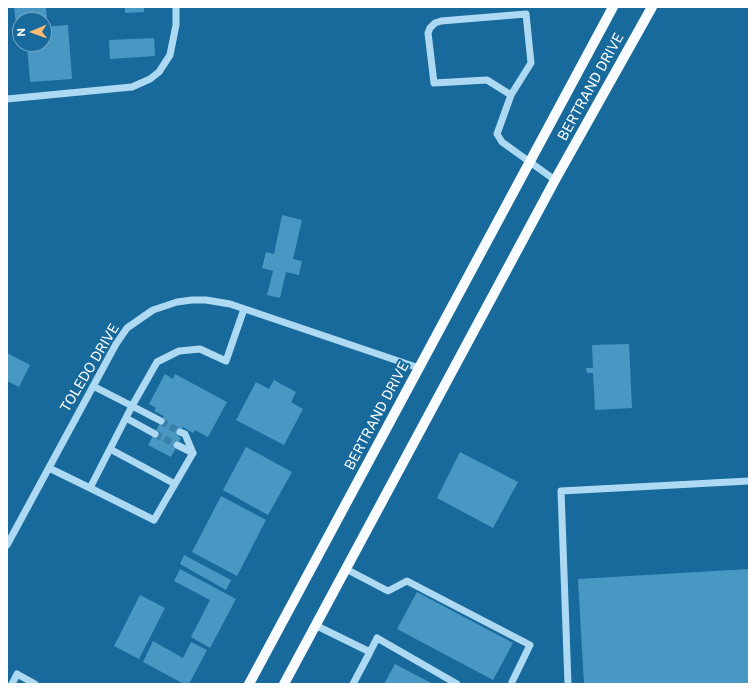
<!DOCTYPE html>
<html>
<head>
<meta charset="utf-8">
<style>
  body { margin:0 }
  #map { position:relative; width:756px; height:691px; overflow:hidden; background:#176a9b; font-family:"Public Sans",sans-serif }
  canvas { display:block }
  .frame { position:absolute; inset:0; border:8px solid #fff; pointer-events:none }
  .north { position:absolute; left:12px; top:12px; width:40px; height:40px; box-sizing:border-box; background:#176a9b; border:1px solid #74a6c3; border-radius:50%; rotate:268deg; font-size:11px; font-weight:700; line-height:16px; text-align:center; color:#fff }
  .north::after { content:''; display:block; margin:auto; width:14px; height:18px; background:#ffb96e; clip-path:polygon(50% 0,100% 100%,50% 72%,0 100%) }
</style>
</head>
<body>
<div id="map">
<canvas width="756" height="691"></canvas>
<div class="frame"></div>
<div class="north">N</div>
</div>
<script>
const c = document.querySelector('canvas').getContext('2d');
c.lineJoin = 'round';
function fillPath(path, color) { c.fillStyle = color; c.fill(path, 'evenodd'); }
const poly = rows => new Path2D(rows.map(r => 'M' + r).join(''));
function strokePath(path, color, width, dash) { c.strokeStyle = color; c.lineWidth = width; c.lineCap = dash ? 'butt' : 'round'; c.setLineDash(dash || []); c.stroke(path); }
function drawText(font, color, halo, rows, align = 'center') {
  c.font = font + ' "Public Sans",sans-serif'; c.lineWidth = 4; c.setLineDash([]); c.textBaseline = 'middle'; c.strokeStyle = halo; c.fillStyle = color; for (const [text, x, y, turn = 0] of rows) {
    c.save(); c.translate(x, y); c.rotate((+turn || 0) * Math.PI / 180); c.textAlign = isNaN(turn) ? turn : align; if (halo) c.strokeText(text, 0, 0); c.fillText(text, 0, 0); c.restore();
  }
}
const building = poly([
  [14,7,46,7,47,21,20,20,20,24,16,24],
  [125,7,144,7,144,12,125,13],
  [68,25,72,79,30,82,27,44,44,44,44,27],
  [154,38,155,56,110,59,109,40],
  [282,215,302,220,293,259,302,261,299,275,286,272,280,298,267,295,273,271,262,268,266,252,274,254],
  [629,344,632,408,595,410,593,373,587,373,586,368,593,368,592,345],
  [7,353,30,365,19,387,7,381],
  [165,374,173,379,175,374,227,402,208,437,195,430,193,433,183,427,178,436,181,438,171,457,148,445,164,416,154,411,156,408,149,404],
  [274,380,296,392,291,402,303,409,284,445,236,420,256,382,269,389],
  [246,447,292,472,268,515,223,490],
  [460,452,518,482,493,528,437,498],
  [221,496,266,520,237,576,192,552],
  [184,555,231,580,226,590,180,564],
  [180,569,236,599,210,648,191,637,210,600,174,581],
  [749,569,749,684,584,684,578,579],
  [417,592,513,643,493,680,397,629],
  [140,595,165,608,139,659,114,646],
  [153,641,183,658,191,642,207,650,189,684,184,684,143,662],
  [395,664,433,684,384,684]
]);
const minorTunnel = poly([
  [161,421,180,432],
  [155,434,177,445]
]);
const minor = poly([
  [511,95,487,80,434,83,428,33,430,28,435,23,441,21,526,14,531,63,511,95,497,134,502,142,555,180],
  [7,99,132,87,150,79,159,72,170,55,176,25,176,7],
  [126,418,155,434],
  [161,421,132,406,157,362,179,351,200,349,226,361,244,309],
  [180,432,185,434,193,453],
  [177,445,193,453],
  [110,449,175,484],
  [49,468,90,488,132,406,93,386],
  [90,488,154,520,193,453],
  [7,545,116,344,127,328,153,310,177,302,192,300,206,300,230,304,419,368],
  [346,569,388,591,407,581,530,645,512,682],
  [315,625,370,652,353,684],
  [370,652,377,638,457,684],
  [12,684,17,674,35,684],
  [568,684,561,491,749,481]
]);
const major = poly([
  [249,684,613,7],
  [284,684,555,180,652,7]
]);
const streetNames = [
  ["BERTRAND DRIVE",591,87,-61],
  ["TOLEDO DRIVE",90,368,-59],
  ["BERTRAND DRIVE",377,416,-62]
];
fillPath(building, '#4998c4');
strokePath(minorTunnel, '#3a80aa', 7, [7, 3.5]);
strokePath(minor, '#add9f2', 7);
strokePath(major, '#f8fcff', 10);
drawText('14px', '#fff', '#176a9b', streetNames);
</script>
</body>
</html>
